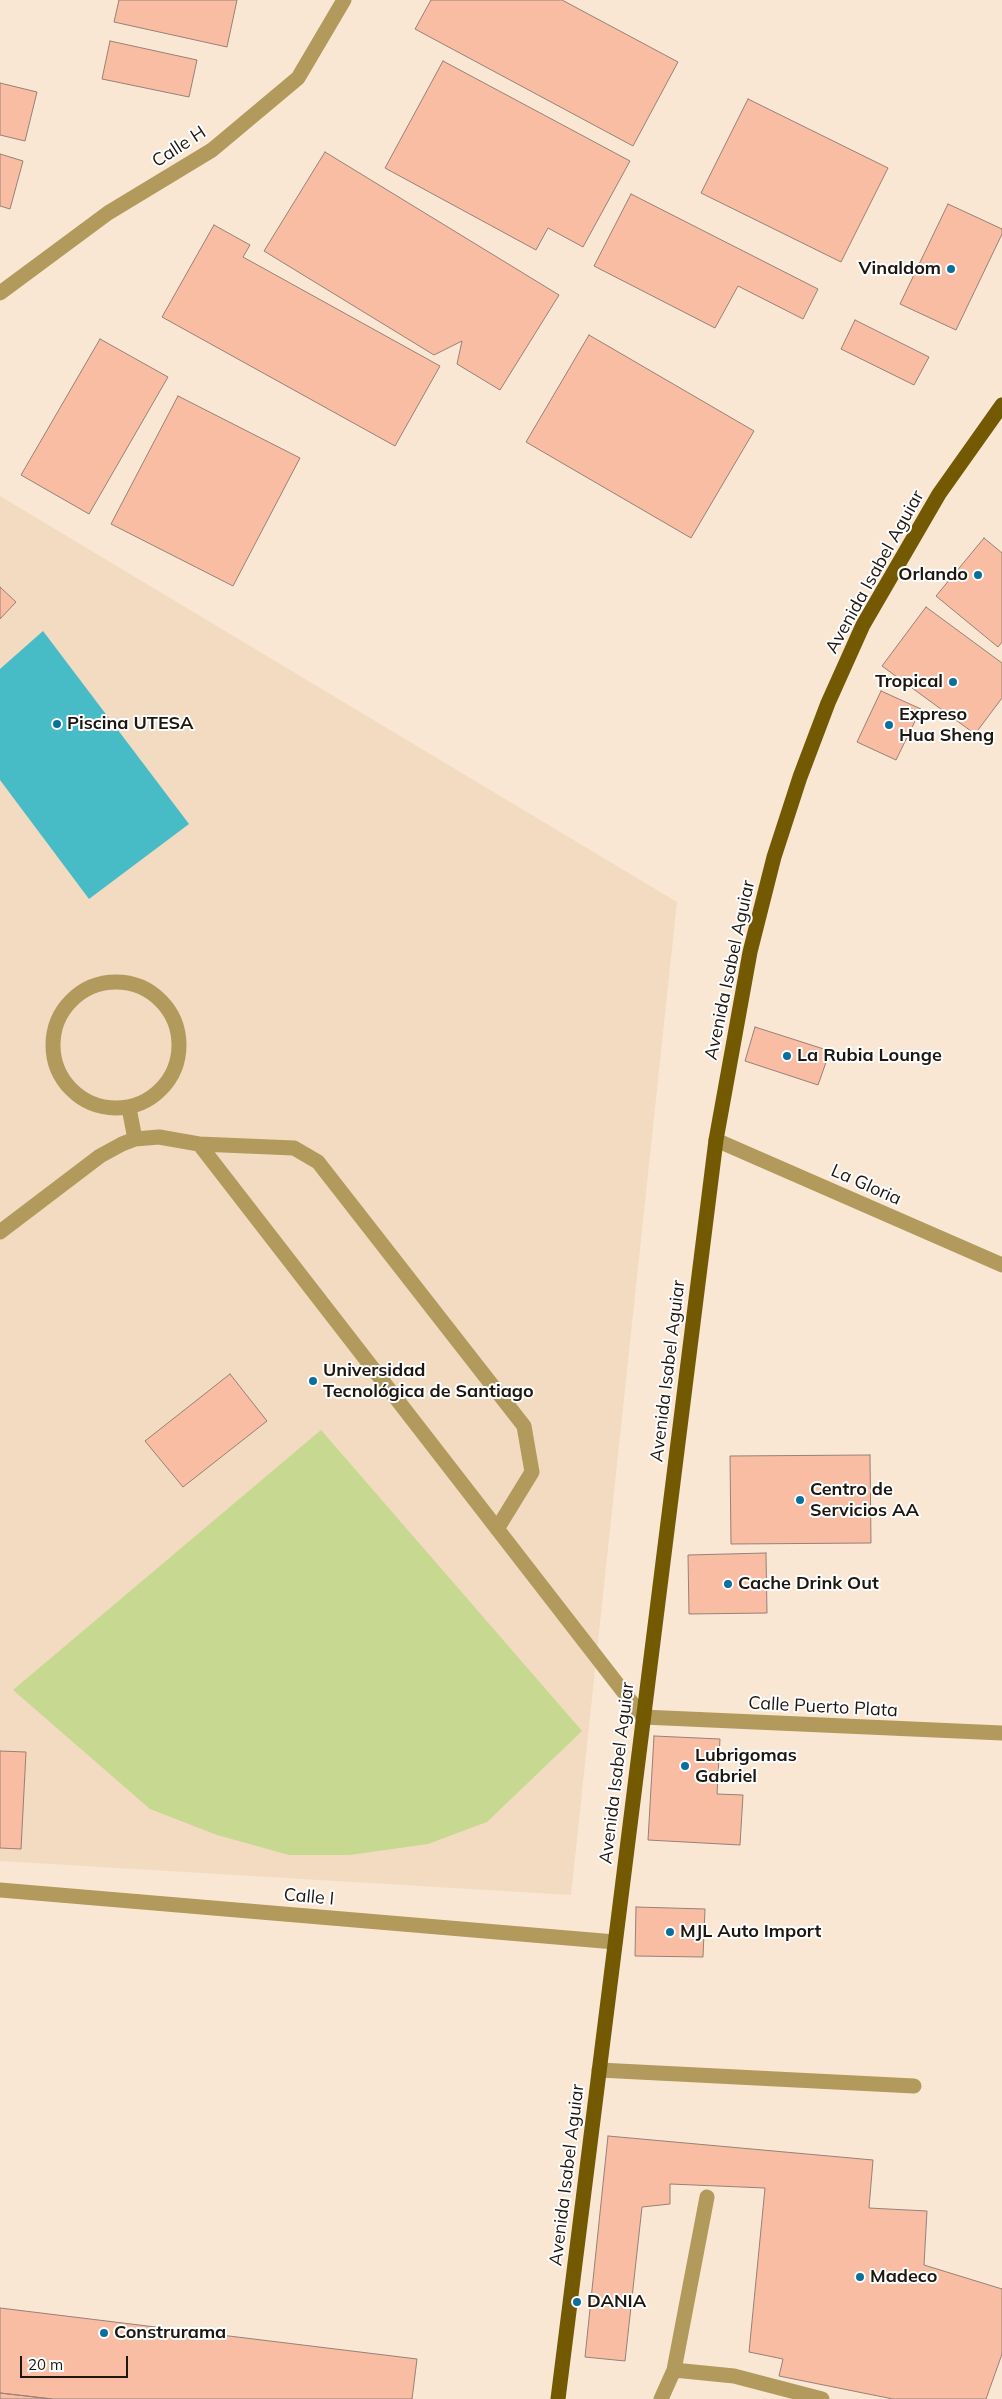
<!DOCTYPE html>
<html>
<head>
<meta charset="utf-8">
<style>
  body { margin:0 }
  #map { position:relative; width:1002px; height:2399px; overflow:hidden; background:#f9e7d4; font-family:Mulish,sans-serif }
  canvas { display:block }
  .scale { position:absolute; left:20px; top:2356px; width:108px; height:22px; box-sizing:border-box; border:2px solid #1d1710; border-top:0; padding-left:6px; font-size:15px; line-height:18px; white-space:nowrap; color:#1d1710; -webkit-text-stroke:4px #fff; paint-order:stroke }
</style>
</head>
<body>
<div id="map">
<canvas width="1002" height="2399"></canvas>
<div class="scale">20 m</div>
</div>
<script>
const c = document.querySelector('canvas').getContext('2d');
c.lineJoin = 'round';
function fillPath(path, color) { c.fillStyle = color; c.fill(path, 'evenodd'); }
const poly = rows => new Path2D(rows.map(r => 'M' + r).join(''));
function strokePath(path, color, width, dash) { c.strokeStyle = color; c.lineWidth = width; c.lineCap = dash ? 'butt' : 'round'; c.setLineDash(dash || []); c.stroke(path); }
function drawText(font, color, halo, rows, align = 'center') {
  c.font = font + ' Mulish,sans-serif'; c.lineWidth = 4; c.setLineDash([]); c.textBaseline = 'middle'; c.strokeStyle = halo; c.fillStyle = color; for (const [text, x, y, turn = 0] of rows) {
    c.save(); c.translate(x, y); c.rotate((+turn || 0) * Math.PI / 180); c.textAlign = isNaN(turn) ? turn : align; if (halo) c.strokeText(text, 0, 0); c.fillText(text, 0, 0); c.restore();
  }
}
const built = poly([
  [0,496,677,902,571,1895,0,1861]
]);
const green = poly([
  [321,1430,582,1731,487,1822,428,1844,350,1855,289,1855,217,1835,150,1809,13,1690]
]);
const water = poly([
  [43,631,189,824,89,899,0,780,0,669]
]);
const building = poly([
  [119,0,237,0,227,47,114,22,119,0],
  [431,0,562,0,678,62,633,146,415,29,431,0],
  [110,41,197,60,189,97,102,79,110,41],
  [443,61,630,161,583,247,548,228,536,250,385,168,443,61],
  [0,83,37,92,25,141,0,135,0,83],
  [748,99,888,168,841,262,701,193,748,99],
  [325,152,559,295,500,390,457,364,462,341,434,355,264,251,325,152],
  [0,154,23,161,10,209,0,206,0,154],
  [631,194,818,289,803,319,738,286,715,328,594,266,631,194],
  [948,204,1002,229,1002,234,956,330,900,304,948,204],
  [214,225,250,245,243,257,440,366,395,446,162,317,214,225],
  [855,320,929,357,914,385,841,349,855,320],
  [589,335,754,431,691,538,526,442,589,335],
  [100,339,168,377,89,514,21,475,100,339],
  [178,396,300,458,233,586,111,524,178,396],
  [984,538,1002,553,1002,642,998,647,936,596,984,538],
  [0,587,16,602,0,619,0,587],
  [926,607,1002,663,1002,698,975,734,882,666,926,607],
  [881,691,921,709,896,760,857,742,881,691],
  [755,1027,830,1051,818,1085,745,1061,755,1027],
  [230,1374,267,1421,183,1487,145,1441,230,1374],
  [870,1455,871,1543,731,1544,730,1456,870,1455],
  [766,1553,767,1613,689,1614,688,1555,766,1553],
  [654,1736,720,1739,717,1794,743,1795,740,1845,648,1840,654,1736],
  [0,1751,26,1752,21,1849,0,1848,0,1751],
  [636,1907,705,1909,703,1957,635,1956,636,1907],
  [608,2136,873,2160,869,2208,927,2211,924,2265,1002,2289,1002,2354,986,2399,893,2399,779,2376,783,2359,749,2352,765,2188,670,2184,670,2204,642,2207,625,2361,585,2357,608,2136],
  [0,2308,417,2359,412,2399,52,2399,0,2393,0,2308],
  [0,2393,52,2399,0,2399,0,2393]
]);
const minor = poly([
  [0,293,108,213,212,150,298,78,344,0],
  '53 1045a63 63 0 1 1 126 0a63 63 0 1 1-126 0Z',
  [129,1108,135,1139],
  [716,1140,1002,1265],
  [199,1144,294,1148,318,1162,524,1426,532,1472,497,1529],
  [0,1232,100,1156,122,1144,135,1139,159,1137,199,1144,643,1717,1002,1733],
  [0,1890,615,1942],
  [599,2070,914,2086],
  [674,2370,707,2197],
  [661,2399,674,2370,734,2376,822,2399]
]);
const major = poly([
  [558,2399,716,1140,750,952,774,857,800,777,828,703,863,625,939,494,1002,405]
]);
const markers = [
  [951,269,5,"#09709d"],
  [978,575,5,"#09709d"],
  [953,682,5,"#09709d"],
  [57,724,5,"#09709d"],
  [889,725,5,"#09709d"],
  [787,1056,5,"#09709d"],
  [313,1381,5,"#09709d"],
  [800,1500,5,"#09709d"],
  [728,1584,5,"#09709d"],
  [685,1766,5,"#09709d"],
  [670,1932,5,"#09709d"],
  [860,2277,5,"#09709d"],
  [577,2302,5,"#09709d"],
  [104,2333,5,"#09709d"]
];
const streetNames = [
  ["Calle H",179,147,-33],
  ["Avenida Isabel Aguiar",875,572,-61],
  ["Avenida Isabel Aguiar",730,970,-78],
  ["La Gloria",866,1185,24],
  ["Avenida Isabel Aguiar",668,1371,-83],
  ["Calle Puerto Plata",823,1707,3],
  ["Avenida Isabel Aguiar",617,1773,-83],
  ["Calle I",309,1897,5],
  ["Avenida Isabel Aguiar",567,2175,-83]
];
const poiNames = [
  ["Vinaldom",941,269,"right"],
  ["Orlando",968,575,"right"],
  ["Tropical",943,682,"right"],
  ["Expreso",899,715],
  ["Hua Sheng",899,736],
  ["Piscina UTESA",67,724],
  ["La Rubia Lounge",797,1056],
  ["Universidad",323,1371],
  ["Tecnológica de Santiago",323,1392],
  ["Centro de",810,1490],
  ["Servicios AA",810,1511],
  ["Cache Drink Out",738,1584],
  ["Lubrigomas",695,1756],
  ["Gabriel",695,1777],
  ["MJL Auto Import",680,1932],
  ["Madeco",870,2277],
  ["DANIA",587,2302],
  ["Construrama",114,2333]
];
fillPath(built, '#f2dbc1');
fillPath(green, '#c7d991');
fillPath(water, '#48bcc6');
fillPath(building, '#f8bda3');
strokePath(building, '#978076', 1);
strokePath(minor, '#b29a5d', 15);
strokePath(major, '#725902', 15);
for (const [x, y, r, color] of markers) { const dot = new Path2D(); dot.arc(x, y, r, 0, 2 * Math.PI); c.fillStyle = color; c.fill(dot); strokePath(dot, '#fff', 2); }
drawText('18px', '#1d1710', '#fff', streetNames);
drawText('bold 18px', '#1d1710', '#fff', poiNames, 'left');
</script>
</body>
</html>
